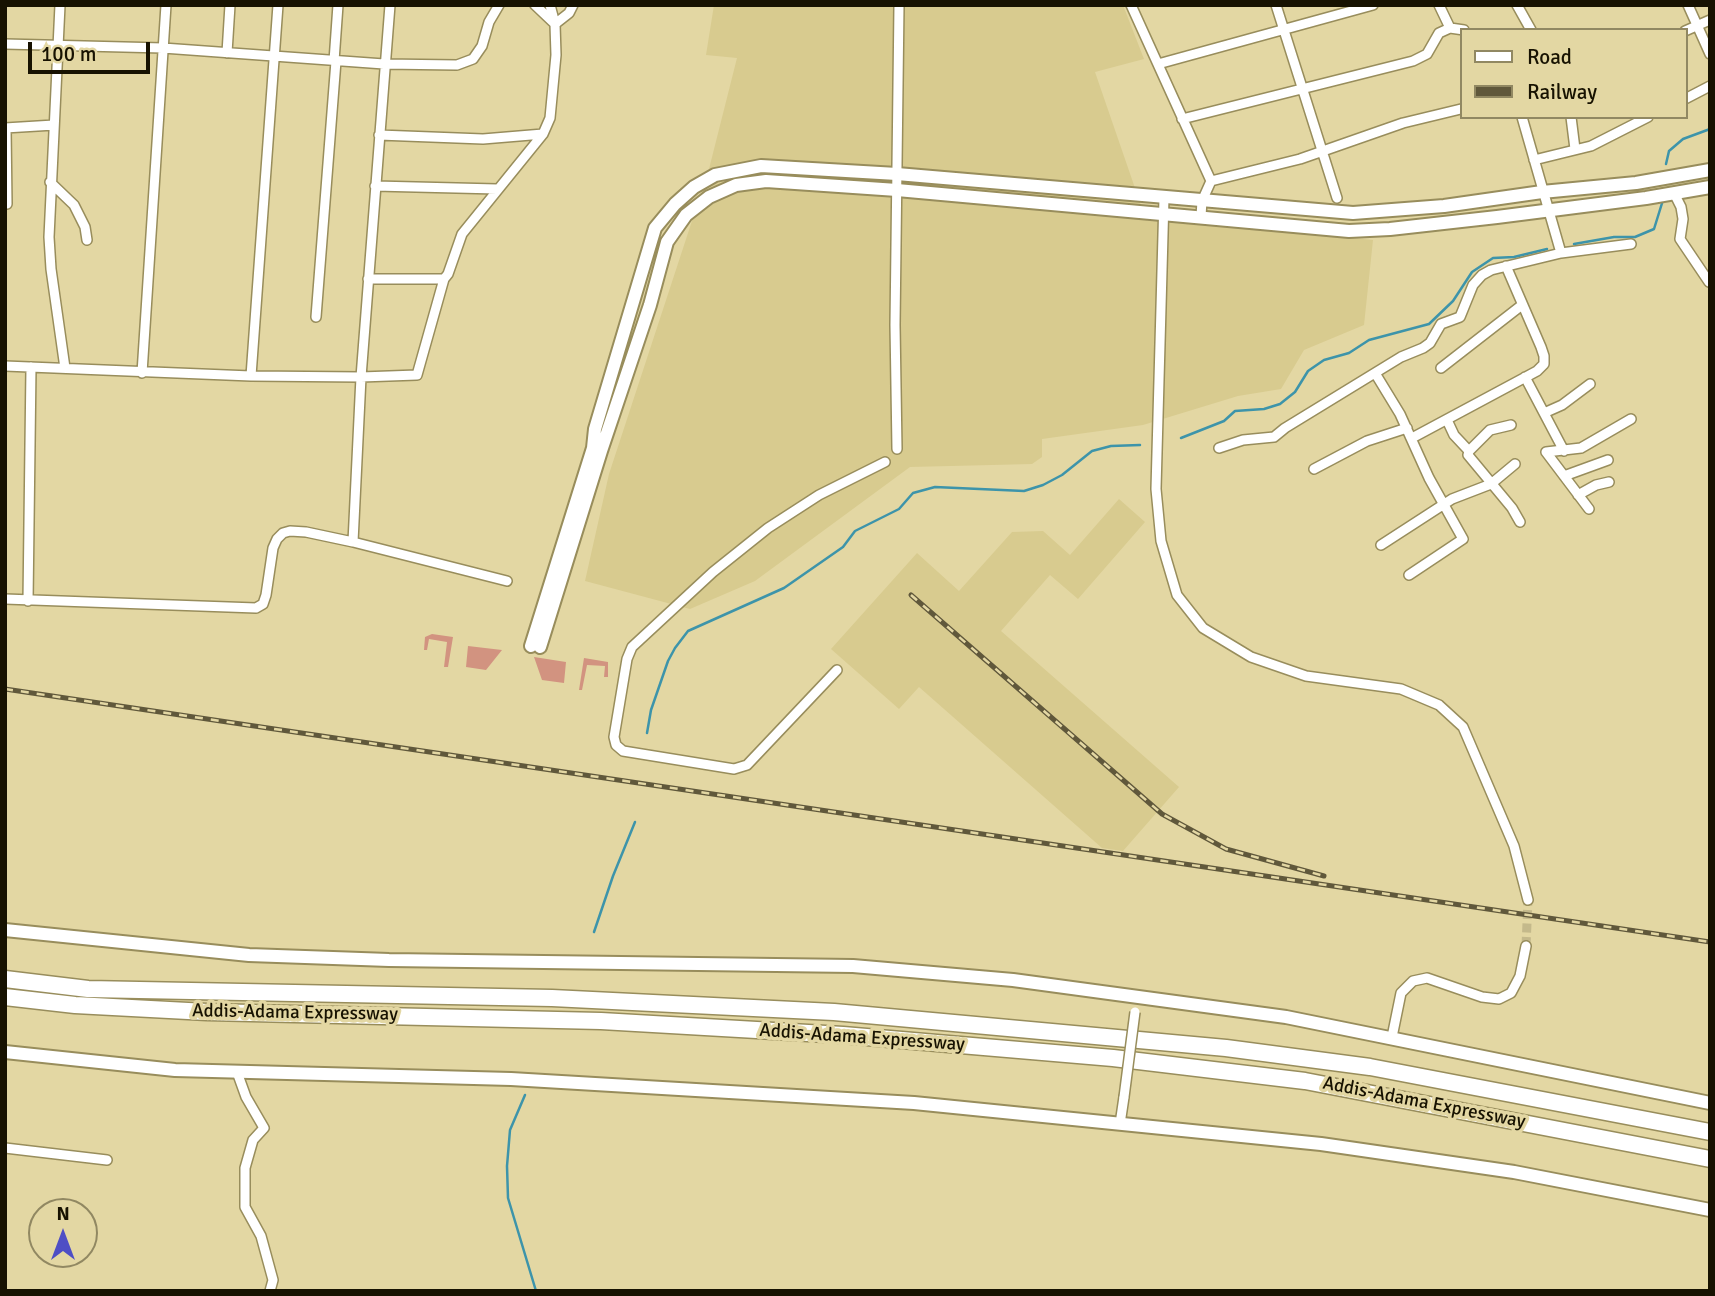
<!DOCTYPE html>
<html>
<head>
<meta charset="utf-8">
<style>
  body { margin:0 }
  #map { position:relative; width:1715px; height:1296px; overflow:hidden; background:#e3d7a3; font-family:Signika,sans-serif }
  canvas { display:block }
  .frame { position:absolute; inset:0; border:7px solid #171201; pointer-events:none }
  .legend { position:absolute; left:1460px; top:28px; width:228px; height:91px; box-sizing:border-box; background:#e3d7a3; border:2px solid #918862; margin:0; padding:9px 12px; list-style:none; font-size:21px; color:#171201 }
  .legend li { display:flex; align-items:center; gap:14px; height:35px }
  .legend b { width:35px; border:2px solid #918862 }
  .north { position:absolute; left:28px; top:1198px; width:70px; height:70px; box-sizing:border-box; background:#e3d7a3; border:2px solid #918862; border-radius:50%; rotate:0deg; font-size:19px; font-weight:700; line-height:28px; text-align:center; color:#171201 }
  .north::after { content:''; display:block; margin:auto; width:24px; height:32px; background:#4e4ec5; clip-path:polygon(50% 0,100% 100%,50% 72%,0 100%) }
  .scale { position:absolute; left:28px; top:42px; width:122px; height:32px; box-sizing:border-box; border:4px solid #171201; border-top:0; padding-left:9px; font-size:21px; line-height:24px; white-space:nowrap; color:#171201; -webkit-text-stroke:5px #e3d7a3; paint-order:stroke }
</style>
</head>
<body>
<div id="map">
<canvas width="1715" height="1296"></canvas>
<div class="frame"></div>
<ul class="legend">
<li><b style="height:9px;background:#fff"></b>Road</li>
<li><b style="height:9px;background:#60583b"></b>Railway</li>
</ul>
<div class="north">N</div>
<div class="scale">100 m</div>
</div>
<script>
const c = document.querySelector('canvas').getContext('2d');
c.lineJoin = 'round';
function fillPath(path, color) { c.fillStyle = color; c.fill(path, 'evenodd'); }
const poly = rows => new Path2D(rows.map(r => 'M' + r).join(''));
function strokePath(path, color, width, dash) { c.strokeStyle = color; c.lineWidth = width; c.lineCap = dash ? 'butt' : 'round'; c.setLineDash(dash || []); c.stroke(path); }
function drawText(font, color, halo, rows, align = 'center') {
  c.font = font + ' Signika,sans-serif'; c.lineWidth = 7; c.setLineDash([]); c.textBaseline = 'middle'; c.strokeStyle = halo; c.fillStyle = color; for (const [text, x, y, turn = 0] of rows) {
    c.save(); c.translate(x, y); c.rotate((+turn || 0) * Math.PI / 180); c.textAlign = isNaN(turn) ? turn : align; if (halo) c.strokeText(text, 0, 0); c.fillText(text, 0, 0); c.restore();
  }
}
const built = poly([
  [714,5,1123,5,1144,59,1095,72,1146,220,1215,224,1373,240,1364,325,1304,350,1281,389,1238,396,1143,425,1042,439,1042,457,1032,464,910,467,755,581,690,609,585,581,609,474,709,169,737,58,706,55],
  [1119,499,1145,522,1078,599,1050,575,1001,631,1179,787,1123,851,1102,848,919,687,899,709,831,649,917,553,959,591,1012,532,1043,531,1070,555]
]);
const green = poly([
  [432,634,453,637,448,667,444,667,447,642,429,639,427,650,424,650,425,637],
  [468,646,502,650,486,670,466,667],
  [534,657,566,662,564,683,542,680],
  [584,658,608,662,608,677,604,677,605,666,587,665,582,690,579,690]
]);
const stream = poly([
  [1666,164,1669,151,1683,139,1710,129],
  [1574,244,1614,237,1635,237,1654,229,1663,200],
  [1181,438,1224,421,1235,411,1264,409,1280,404,1295,392,1308,371,1324,360,1349,353,1369,340,1429,324,1453,301,1472,272,1493,258,1514,257,1547,249],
  [647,733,651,710,668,661,675,648,688,631,784,588,843,547,855,531,899,509,913,493,935,487,1024,491,1043,485,1062,475,1092,451,1111,446,1140,445],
  [594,932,613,876,635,822],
  [525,1095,510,1130,507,1166,508,1198,536,1291]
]);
const streetTunnel = poly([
  [1526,946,1528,900]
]);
const street = poly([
  [60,5,49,237,51,269,65,368],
  [535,5,555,24,569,13,573,5],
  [1131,5,1211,181,1202,201,1201,216],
  [1276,5,1337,198],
  [1439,5,1450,28],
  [1517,5,1531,30],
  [1688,5,1710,54],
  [1685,31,1710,20],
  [5,44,163,48,384,64,457,65,473,59,482,46,489,22,499,5],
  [227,53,230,5],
  [334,61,338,5],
  [1158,64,1373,5],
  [1685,99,1710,86],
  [1522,117,1561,253],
  [1571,117,1575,149],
  [1182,119,1413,61,1427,54,1439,33,1450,28,1464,30],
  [5,128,54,125],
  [6,128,7,204],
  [379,135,483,139,543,134],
  [1534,160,1591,146,1648,117],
  [1211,181,1300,159,1403,123,1461,109],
  [50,182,74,205,85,227,87,240],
  [375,186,497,189],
  [1674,193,1681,207,1683,219,1680,239,1709,282],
  [1164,198,1156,489,1161,541,1177,595,1203,628,1251,657,1306,676,1401,689,1439,705,1463,727,1514,846,1528,900],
  [368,279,444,279],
  [316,317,336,61],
  [5,366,251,376,361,377,417,375,444,279,448,274,462,234,543,134,550,118,556,55,555,24,550,5],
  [1441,368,1522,305],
  [142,373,166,5],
  [1375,373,1400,414,1429,478,1463,539,1409,575],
  [251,376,278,5],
  [1525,377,1564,451],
  [1544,413,1562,405,1590,384],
  [1447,420,1454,435,1469,451],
  [1511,425,1490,430,1469,451,1468,455,1512,508,1520,522],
  [1412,438,1537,371,1544,364,1544,356,1541,347,1506,266],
  [1219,448,1243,440,1274,437,1285,428,1401,357,1423,348,1430,343,1441,324,1460,317,1473,285,1482,275,1491,270,1561,253,1631,244],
  [897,449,895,325,899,5],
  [1546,452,1581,448,1631,419],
  [1546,452,1589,509],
  [1314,469,1367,441,1407,428],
  [1564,476,1608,460],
  [1578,495,1596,485,1609,482],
  [353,542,361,377,390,5],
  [1381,545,1452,499,1491,484,1515,464],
  [5,599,256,608,263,604,266,595,273,548,277,539,283,533,290,531,306,532,353,542,507,581],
  [28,601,31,367],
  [837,670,747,765,734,769,623,751,616,745,614,737,627,659,632,647,713,572,768,528,819,495,885,462],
  [1392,1037,1401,993,1413,981,1427,978,1482,997,1499,999,1511,993,1520,976,1526,946],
  [237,1072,246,1097,264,1128,253,1140,245,1168,245,1207,261,1236,273,1280,270,1291],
  [1120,1124,1124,1097],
  [5,1148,107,1160]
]);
const secondary = poly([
  [531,646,593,448,595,429,655,228,675,204,694,187,715,175,761,166,897,174,1353,213,1444,206,1542,192,1636,183,1710,170],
  [540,647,601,451,650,305,667,242,686,215,709,197,736,185,766,181,897,190,1349,231,1390,229,1497,217,1646,198,1710,187],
  [5,930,249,955,389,960,853,966,1013,980,1286,1017,1710,1103],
  [5,1052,175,1070,511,1079,914,1103,1321,1144,1514,1172,1710,1210]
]);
const highway = poly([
  [5,979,88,989,552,998,834,1012,1226,1048,1370,1067,1710,1132],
  [5,997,75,1005,207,1012,601,1021,843,1035,1113,1058,1305,1081,1710,1159]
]);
const rail = poly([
  [911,595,1162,814,1226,849,1324,876],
  [5,689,1710,942]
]);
const streetBridge = poly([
  [1124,1097,1135,1012]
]);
const streetNames = [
  ["Addis-Adama Expressway",295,1013,1],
  ["Addis-Adama Expressway",862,1038,4],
  ["Addis-Adama Expressway",1424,1103,11]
];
fillPath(built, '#d8cb8f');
fillPath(green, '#d29380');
strokePath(stream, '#3d94aa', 2.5);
strokePath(streetTunnel, '#c4b98b', 9, [9, 4.5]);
strokePath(street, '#988d5c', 12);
strokePath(secondary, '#988d5c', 16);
strokePath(highway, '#988d5c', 19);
strokePath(street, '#fff', 9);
strokePath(secondary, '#fff', 12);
strokePath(highway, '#fff', 16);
strokePath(rail, '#60583b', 5);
strokePath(rail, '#e3d7a3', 2.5, [8]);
strokePath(streetBridge, '#988d5c', 12, []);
strokePath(streetBridge, '#fff', 9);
drawText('19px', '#171201', '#e3d7a3', streetNames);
</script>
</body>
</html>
